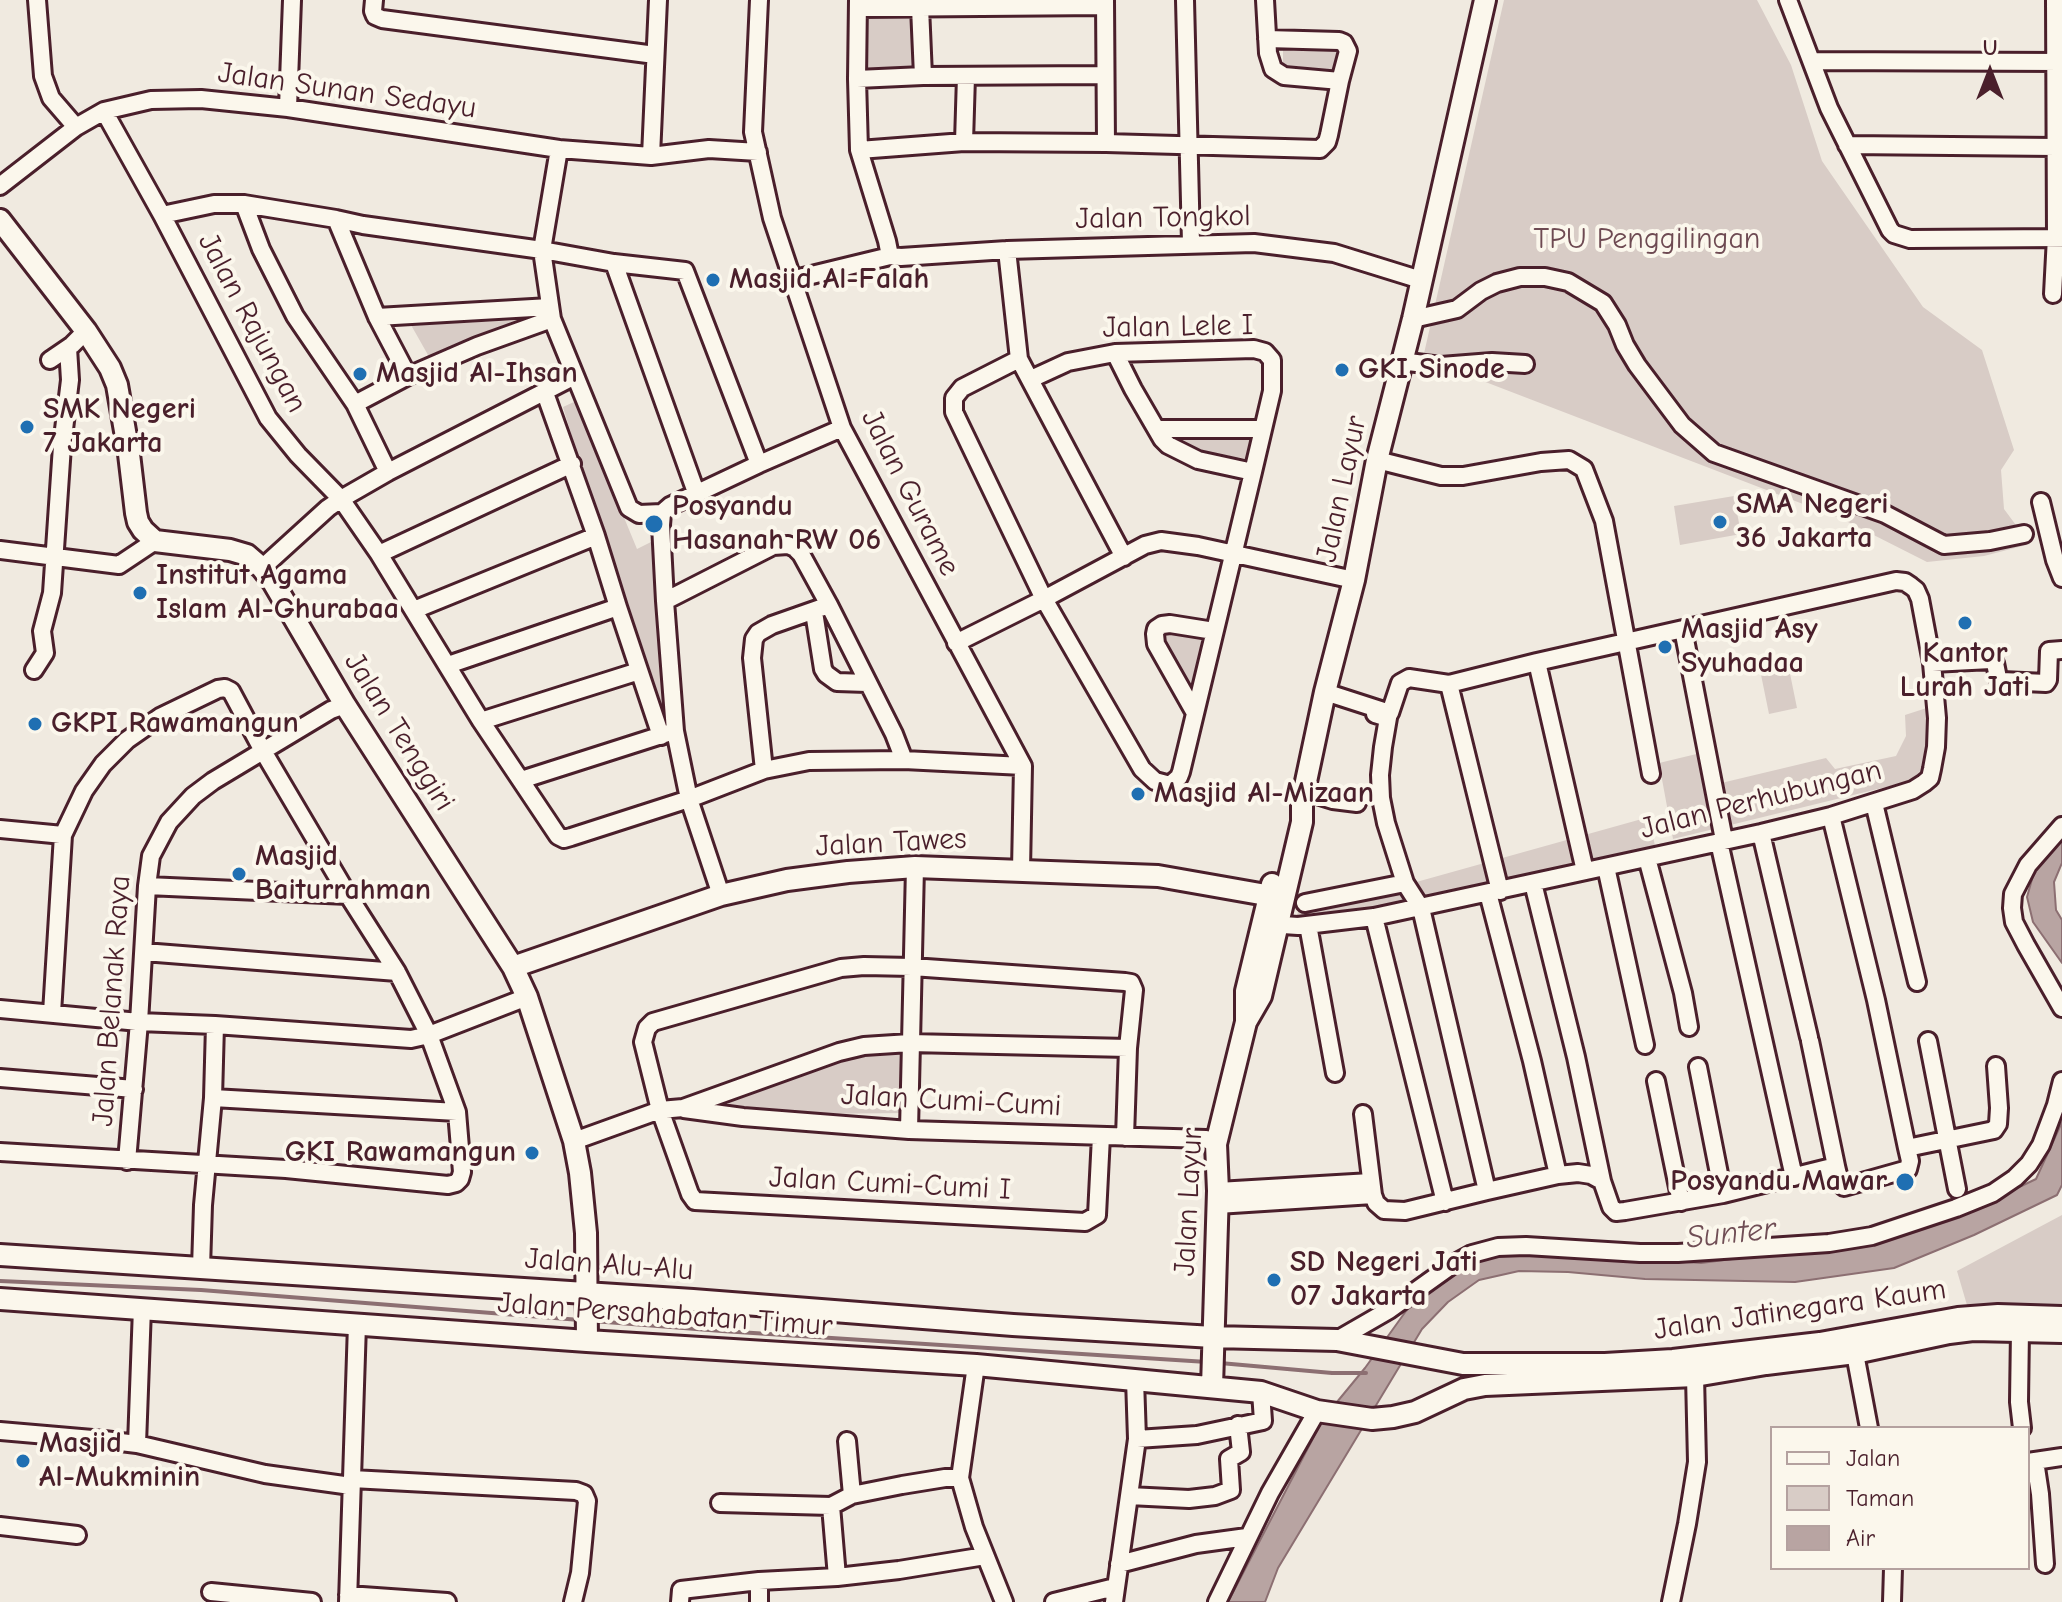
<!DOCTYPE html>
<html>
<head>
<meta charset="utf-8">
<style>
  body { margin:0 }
  #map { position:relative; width:2062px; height:1602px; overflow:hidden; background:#f0eae0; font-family:"Comic Neue",sans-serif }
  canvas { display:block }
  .legend { position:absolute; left:1770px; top:1426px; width:260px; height:144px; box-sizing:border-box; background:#fbf7ec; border:2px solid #b4a19f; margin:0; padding:10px 14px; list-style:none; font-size:24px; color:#4a1f2b }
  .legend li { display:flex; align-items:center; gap:16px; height:40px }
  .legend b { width:40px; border:2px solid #b4a19f }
  .north { position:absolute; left:1950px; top:32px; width:80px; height:80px; -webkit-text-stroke:6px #fbf7ec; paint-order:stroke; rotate:0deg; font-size:22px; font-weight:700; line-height:32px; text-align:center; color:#4a1f2b }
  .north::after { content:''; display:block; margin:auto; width:28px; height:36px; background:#4a1f2b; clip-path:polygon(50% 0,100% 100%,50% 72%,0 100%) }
</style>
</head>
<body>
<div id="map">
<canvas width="2062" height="1602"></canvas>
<ul class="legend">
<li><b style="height:10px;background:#fbf7ec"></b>Jalan</li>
<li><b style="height:22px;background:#d8ccc6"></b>Taman</li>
<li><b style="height:22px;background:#b8a4a2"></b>Air</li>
</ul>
<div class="north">U</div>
</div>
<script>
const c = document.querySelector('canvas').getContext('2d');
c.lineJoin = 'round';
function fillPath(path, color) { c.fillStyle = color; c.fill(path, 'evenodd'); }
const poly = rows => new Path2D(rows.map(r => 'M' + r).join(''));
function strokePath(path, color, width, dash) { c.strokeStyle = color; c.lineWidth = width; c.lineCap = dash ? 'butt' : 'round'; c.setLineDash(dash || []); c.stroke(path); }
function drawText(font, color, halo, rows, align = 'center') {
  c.font = font + ' "Comic Neue",sans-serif'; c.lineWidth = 8; c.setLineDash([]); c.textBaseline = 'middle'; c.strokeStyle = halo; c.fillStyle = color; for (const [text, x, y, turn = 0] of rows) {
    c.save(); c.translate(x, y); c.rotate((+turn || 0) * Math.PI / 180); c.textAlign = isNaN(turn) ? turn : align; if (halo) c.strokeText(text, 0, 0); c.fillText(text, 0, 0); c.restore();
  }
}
const green = poly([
  [1504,0,1757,0,1791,65,1822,161,1923,307,1982,350,2014,450,2001,470,2004,509,2030,544,1984,556,1927,562,1842,519,1423,358],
  [917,10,919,73,860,75,861,11],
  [1283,43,1342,46,1336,72,1283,68],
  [526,320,432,362,411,325],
  [576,401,637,549,667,534,671,726,660,730,563,407],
  [1261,432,1255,460,1184,449,1177,433],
  [1734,496,1741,534,1680,545,1674,506],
  [1166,631,1203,632,1192,691,1160,633],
  [1786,654,1797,708,1769,714,1758,660],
  [1939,704,1927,777,1673,839,1659,763,1709,751,1717,784,1826,758,1835,769,1896,756,1906,736,1905,715],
  [1649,817,1655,846,1383,914,1296,919,1301,901,1377,893],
  [908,1046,908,1113,805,1114,697,1106,839,1056],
  [2062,1215,2062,1308,1969,1312,1957,1271]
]);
const water = poly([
  [2062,837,2062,863,2054,882,2056,910,2062,920,2062,963,2033,922,2027,897,2036,865,2062,837],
  [2062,1122,2062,1185,2057,1195,1974,1235,1894,1268,1795,1282,1645,1279,1568,1272,1519,1271,1479,1280,1448,1302,1422,1329,1278,1568,1265,1602,1228,1602,1323,1419,1365,1368,1406,1311,1420,1294,1455,1265,1515,1250,1701,1263,1856,1243,1967,1212,2036,1179,2062,1122]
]);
const stream = poly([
  [0,1281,201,1290,580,1320],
  [593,1321,722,1331,1207,1362],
  [1220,1363,1332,1373,1366,1373]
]);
const minor = poly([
  [37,0,43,76,51,98,76,127],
  [374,0,373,11,375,16,382,19,655,55],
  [759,0,753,132,772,218,842,428,1023,766,1021,870],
  [858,0,857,79,859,150,887,241,890,256],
  [1105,0,1106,143],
  [1185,0,1191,243],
  [1788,0,1829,108,1890,230,1894,234,1910,239,2062,238],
  [920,7,923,76],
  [858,8,1105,6],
  [1267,39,1339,41,1344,43,1348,51,1340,81],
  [1812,61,2062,62],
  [857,79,923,76,1105,75],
  [288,108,292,0],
  [104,111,162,215,268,418,298,455,341,499,379,554,481,721,558,836,564,839,571,837,689,799,764,770,809,761,904,760,1023,766],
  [964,142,966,76],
  [1847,145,2056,147],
  [559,149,542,250,552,319,629,508,639,514,662,513],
  [859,150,964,142,1106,143,1320,149,1327,142,1329,135,1340,81,1284,76,1273,69,1268,53,1265,0],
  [651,156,658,0],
  [0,186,76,127,104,111,151,100,201,99,288,108,559,149,651,156,709,149,758,152],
  [244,204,261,249,295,316,355,404,388,472],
  [162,215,214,204,244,204,336,219,363,225,542,250,614,263,685,271,759,464],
  [336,219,377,317,408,376],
  [1007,250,1019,359,1124,557],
  [614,263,697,495],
  [791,280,890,256,901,257,1007,250,1254,243,1334,253,1421,280],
  [2053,294,2056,237,2055,0],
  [377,317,550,307],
  [1413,319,1457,309,1481,291,1497,283,1520,277,1545,277,1568,282,1603,303,1617,325,1625,345,1637,365,1682,425,1714,453,1885,514,1944,545,1990,541,2024,534],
  [1115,353,1133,389,1162,439,1168,445,1198,460,1253,472],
  [1019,359,962,388,954,398,954,412,1044,599,1142,769,1155,781,1170,785,1179,777,1181,772,1253,472,1272,391,1272,360,1265,352,1254,349,1115,353,1068,362,1031,379],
  [50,360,72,345,86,331],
  [1400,361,1441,366,1492,362,1525,364],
  [545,393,596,536,618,607,661,736],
  [355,404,408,376,477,346,552,319],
  [1157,429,1263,429],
  [1377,460,1441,476,1463,476,1541,462,1569,460,1584,469,1604,521,1651,774],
  [2041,502,2055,560,2062,578],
  [0,550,119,565,155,541],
  [379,554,572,464],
  [262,568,328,508,341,499,388,472,575,376],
  [665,601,773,546,788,545,795,548,801,554,829,605,894,734,904,760],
  [414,610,596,536],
  [814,612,823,669,826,674,837,682,867,683],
  [1683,629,1724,840],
  [956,643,1044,599,1145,545,1161,541,1198,546,1354,580],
  [1537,662,1585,871],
  [1932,663,1991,660,1995,663,1998,678,2002,681,2046,683,2048,680,2049,651,2062,650],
  [448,665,618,607],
  [34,670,45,653,42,631,52,593,62,446,70,380,68,348],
  [1449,684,1500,891],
  [1195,713,1156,644,1155,634,1156,629,1162,625,1170,624,1214,631],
  [1375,714,1388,718,1383,747,1380,775,1381,798,1386,823,1405,883,1421,908,1487,1191],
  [481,721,639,671],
  [764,770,752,658,754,639,758,633,772,625,829,605],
  [521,780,668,733],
  [1304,791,1333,800,1357,803],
  [1874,803,1917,982],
  [1831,816,1876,1000,1907,1148],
  [2062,826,2028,865,2013,894,2012,908,2014,922,2026,945,2062,1008],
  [0,829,63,835],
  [1761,833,1809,1037],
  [1719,842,1794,1177],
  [1647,858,1683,993,1689,1027],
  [1606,867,1645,1045],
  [1533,883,1576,1057,1602,1181],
  [147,886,348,895],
  [1488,893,1532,1061,1558,1175],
  [721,895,689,799,675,731,665,601,661,525,662,513,670,506,759,464,842,428],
  [1305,903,1405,883],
  [1374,917,1445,1202],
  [1268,924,1298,926,1374,917,1761,833,1831,816,1913,790,1924,783,1930,778,1932,769,1936,747,1937,718,1932,663,1920,599,1916,590,1911,586,1905,582,1896,581,1537,662,1449,684,1409,678,1400,683,1390,713,1325,692],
  [1308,925,1335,1073],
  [144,952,397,972],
  [0,1009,139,1022,215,1025,411,1039,429,1035,527,997],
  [1810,1041,1836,1166],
  [1928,1041,1957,1189],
  [1698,1067,1723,1194],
  [0,1078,134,1089],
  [1656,1081,1681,1202],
  [213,1098,457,1112],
  [684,1109,743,1117,909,1130,1206,1139,1216,1144],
  [1363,1114,1373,1195,1376,1203,1384,1210,1405,1211,1487,1191,1558,1175,1578,1173,1591,1175,1602,1181,1611,1207,1616,1212,1625,1211,1723,1194,1836,1166,1840,1183,1844,1187,1908,1169,1910,1161,1907,1148,1994,1130,1998,1124,1999,1108,1996,1066],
  [909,1130,915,867],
  [1101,1136,1097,1215,1085,1222,695,1201,690,1194,660,1110,643,1042,647,1028,653,1022,841,968,864,966,912,967,1125,982,1131,983,1134,990,1128,1048,1125,1137],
  [574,1141,660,1110,683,1108,839,1052,864,1046,910,1043,1128,1048],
  [0,1152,286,1169,448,1185,456,1183,460,1179,462,1172,457,1112,429,1035,397,972,348,895,263,751,231,691,225,688,218,689,160,717,127,740,103,764,84,791,63,835,52,1013],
  [127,1161,139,1022,147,886,151,856,169,822,193,796,213,781,331,710,345,705],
  [1218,1191,1371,1182],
  [1217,1205,1373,1195],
  [201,1268,203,1205,213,1098,215,1025],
  [2020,1330,2019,1402,2022,1428],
  [1337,1340,1389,1310,1452,1265,1472,1254,1498,1247,1526,1246,1640,1253,1678,1253,1829,1243,1872,1236,1956,1208,1993,1193,2015,1178,2029,1164,2041,1145,2056,1105,2062,1081],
  [1853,1343,1869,1428],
  [976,1365,960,1478,974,1527,1004,1602],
  [0,1431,104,1440,137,1444,265,1474,351,1486],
  [1137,1439,1197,1435,1263,1421,1261,1392],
  [137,1444,142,1308],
  [2035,1461,2040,1494,2045,1564],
  [2028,1462,2062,1457],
  [352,1479,576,1491,584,1494,587,1501,580,1573,573,1602],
  [852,1495,902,1485,945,1478,960,1478],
  [1129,1496,1189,1499,1215,1496,1231,1490,1229,1459,1241,1452,1238,1425],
  [720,1503,831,1506],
  [0,1526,77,1535],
  [1119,1564,1196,1544,1247,1537],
  [837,1577,831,1506,852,1495,847,1441],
  [759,1581,759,1602],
  [211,1592,312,1602],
  [348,1595,447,1602],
  [348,1602,357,1324],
  [680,1602,681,1590,759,1581,837,1577,899,1570,985,1556],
  [1054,1602,1115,1587],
  [1114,1602,1137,1439,1135,1379],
  [1217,1602,1270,1493,1317,1411],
  [1671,1602,1687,1524,1697,1462,1695,1376],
  [1892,1602,1893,1568]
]);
const tertiary = poly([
  [0,220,86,331,110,368,117,385,129,454,136,513,138,522,143,530,155,541,230,550,247,555,262,568,273,582,345,705,513,967,527,997,574,1141,580,1173,586,1233,587,1341],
  [513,967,721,895,787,880,848,872,915,867,1158,876,1283,898],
  [1246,1022,1261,996,1302,822,1302,803,1304,791,1325,692,1354,580,1377,460,1413,319,1485,0],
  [0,1255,693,1300,1013,1325,1213,1337,1337,1340,1463,1364,1605,1364,1673,1360,1820,1343,1958,1318,1998,1315,2062,1317],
  [0,1299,587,1341,976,1365,1261,1392,1317,1411,1372,1419,1393,1417,1415,1412,1464,1389,1485,1385,1695,1376,1766,1364,1855,1353,1949,1333,1973,1330,2062,1332],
  [1212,1387,1218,1191,1216,1144,1246,1022,1246,991,1272,884]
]);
const markers = [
  [713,280,8,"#1f6fb2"],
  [1342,370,8,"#1f6fb2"],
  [360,374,8,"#1f6fb2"],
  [27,427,8,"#1f6fb2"],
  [1720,522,8,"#1f6fb2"],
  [654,524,10,"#1f6fb2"],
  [140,593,8,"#1f6fb2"],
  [1965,623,8,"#1f6fb2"],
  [1665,647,8,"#1f6fb2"],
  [35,724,8,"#1f6fb2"],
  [1138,794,8,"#1f6fb2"],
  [239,874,8,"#1f6fb2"],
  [532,1153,8,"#1f6fb2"],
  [1905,1182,10,"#1f6fb2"],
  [1274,1280,8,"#1f6fb2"],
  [23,1461,8,"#1f6fb2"]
];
const streetNames = [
  ["Jalan Sunan Sedayu",347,91,8],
  ["Jalan Tongkol",1163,218,-1],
  ["Jalan Rajungan",252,323,62],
  ["Jalan Lele I",1178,327,-1],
  ["Jalan Layur",1342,489,-78],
  ["Jalan Gurame",910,493,63],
  ["Jalan Tenggiri",399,732,58],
  ["Jalan Perhubungan",1761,800,-14],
  ["Jalan Tawes",891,843,-3],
  ["Jalan Belanak Raya",112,1001,-86],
  ["Jalan Cumi-Cumi",951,1101,3],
  ["Jalan Cumi-Cumi I",890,1184,3],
  ["Jalan Layur",1189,1202,-87],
  ["Jalan Alu-Alu",609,1265,4],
  ["Jalan Jatinegara Kaum",1800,1310,-8],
  ["Jalan Persahabatan Timur",665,1315,4]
];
const parkNames = [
  ["TPU Penggilingan",1647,240]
];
const poiNames = [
  ["Masjid Al-Falah",729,280],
  ["GKI Sinode",1358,370],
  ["Masjid Al-Ihsan",376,374],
  ["SMK Negeri",43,410],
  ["7 Jakarta",43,444],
  ["SMA Negeri",1736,505],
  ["36 Jakarta",1736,539],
  ["Posyandu",672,507],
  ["Hasanah RW 06",672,541],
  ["Institut Agama",156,576],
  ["Islam Al-Ghurabaa",156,610],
  ["Masjid Asy",1681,630],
  ["Syuhadaa",1681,664],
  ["Kantor",1965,654,"center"],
  ["Lurah Jati",1965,688,"center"],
  ["GKPI Rawamangun",51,724],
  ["Masjid Al-Mizaan",1154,794],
  ["Masjid",255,857],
  ["Baiturrahman",255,891],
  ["GKI Rawamangun",516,1153,"right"],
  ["Posyandu Mawar",1887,1182,"right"],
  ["SD Negeri Jati",1290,1263],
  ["07 Jakarta",1290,1297],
  ["Masjid",39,1444],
  ["Al-Mukminin",39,1478]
];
const waterNames = [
  ["Sunter",1731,1234,-6]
];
fillPath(green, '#d8ccc6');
fillPath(water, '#b8a4a2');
strokePath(water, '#8c6f72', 2);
strokePath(stream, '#8c6f72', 4);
strokePath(minor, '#4a1f2b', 22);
strokePath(tertiary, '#4a1f2b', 26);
strokePath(minor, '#fbf7ec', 16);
strokePath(tertiary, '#fbf7ec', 20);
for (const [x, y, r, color] of markers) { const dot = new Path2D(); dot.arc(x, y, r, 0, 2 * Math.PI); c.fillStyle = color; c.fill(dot); strokePath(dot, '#fbf7ec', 3); }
drawText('30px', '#4a1f2b', '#fbf7ec', streetNames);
drawText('30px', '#6e4a52', '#fbf7ec', parkNames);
drawText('bold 30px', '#4a1f2b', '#fbf7ec', poiNames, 'left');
drawText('italic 32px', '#704e55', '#fbf7ec', waterNames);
</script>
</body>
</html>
